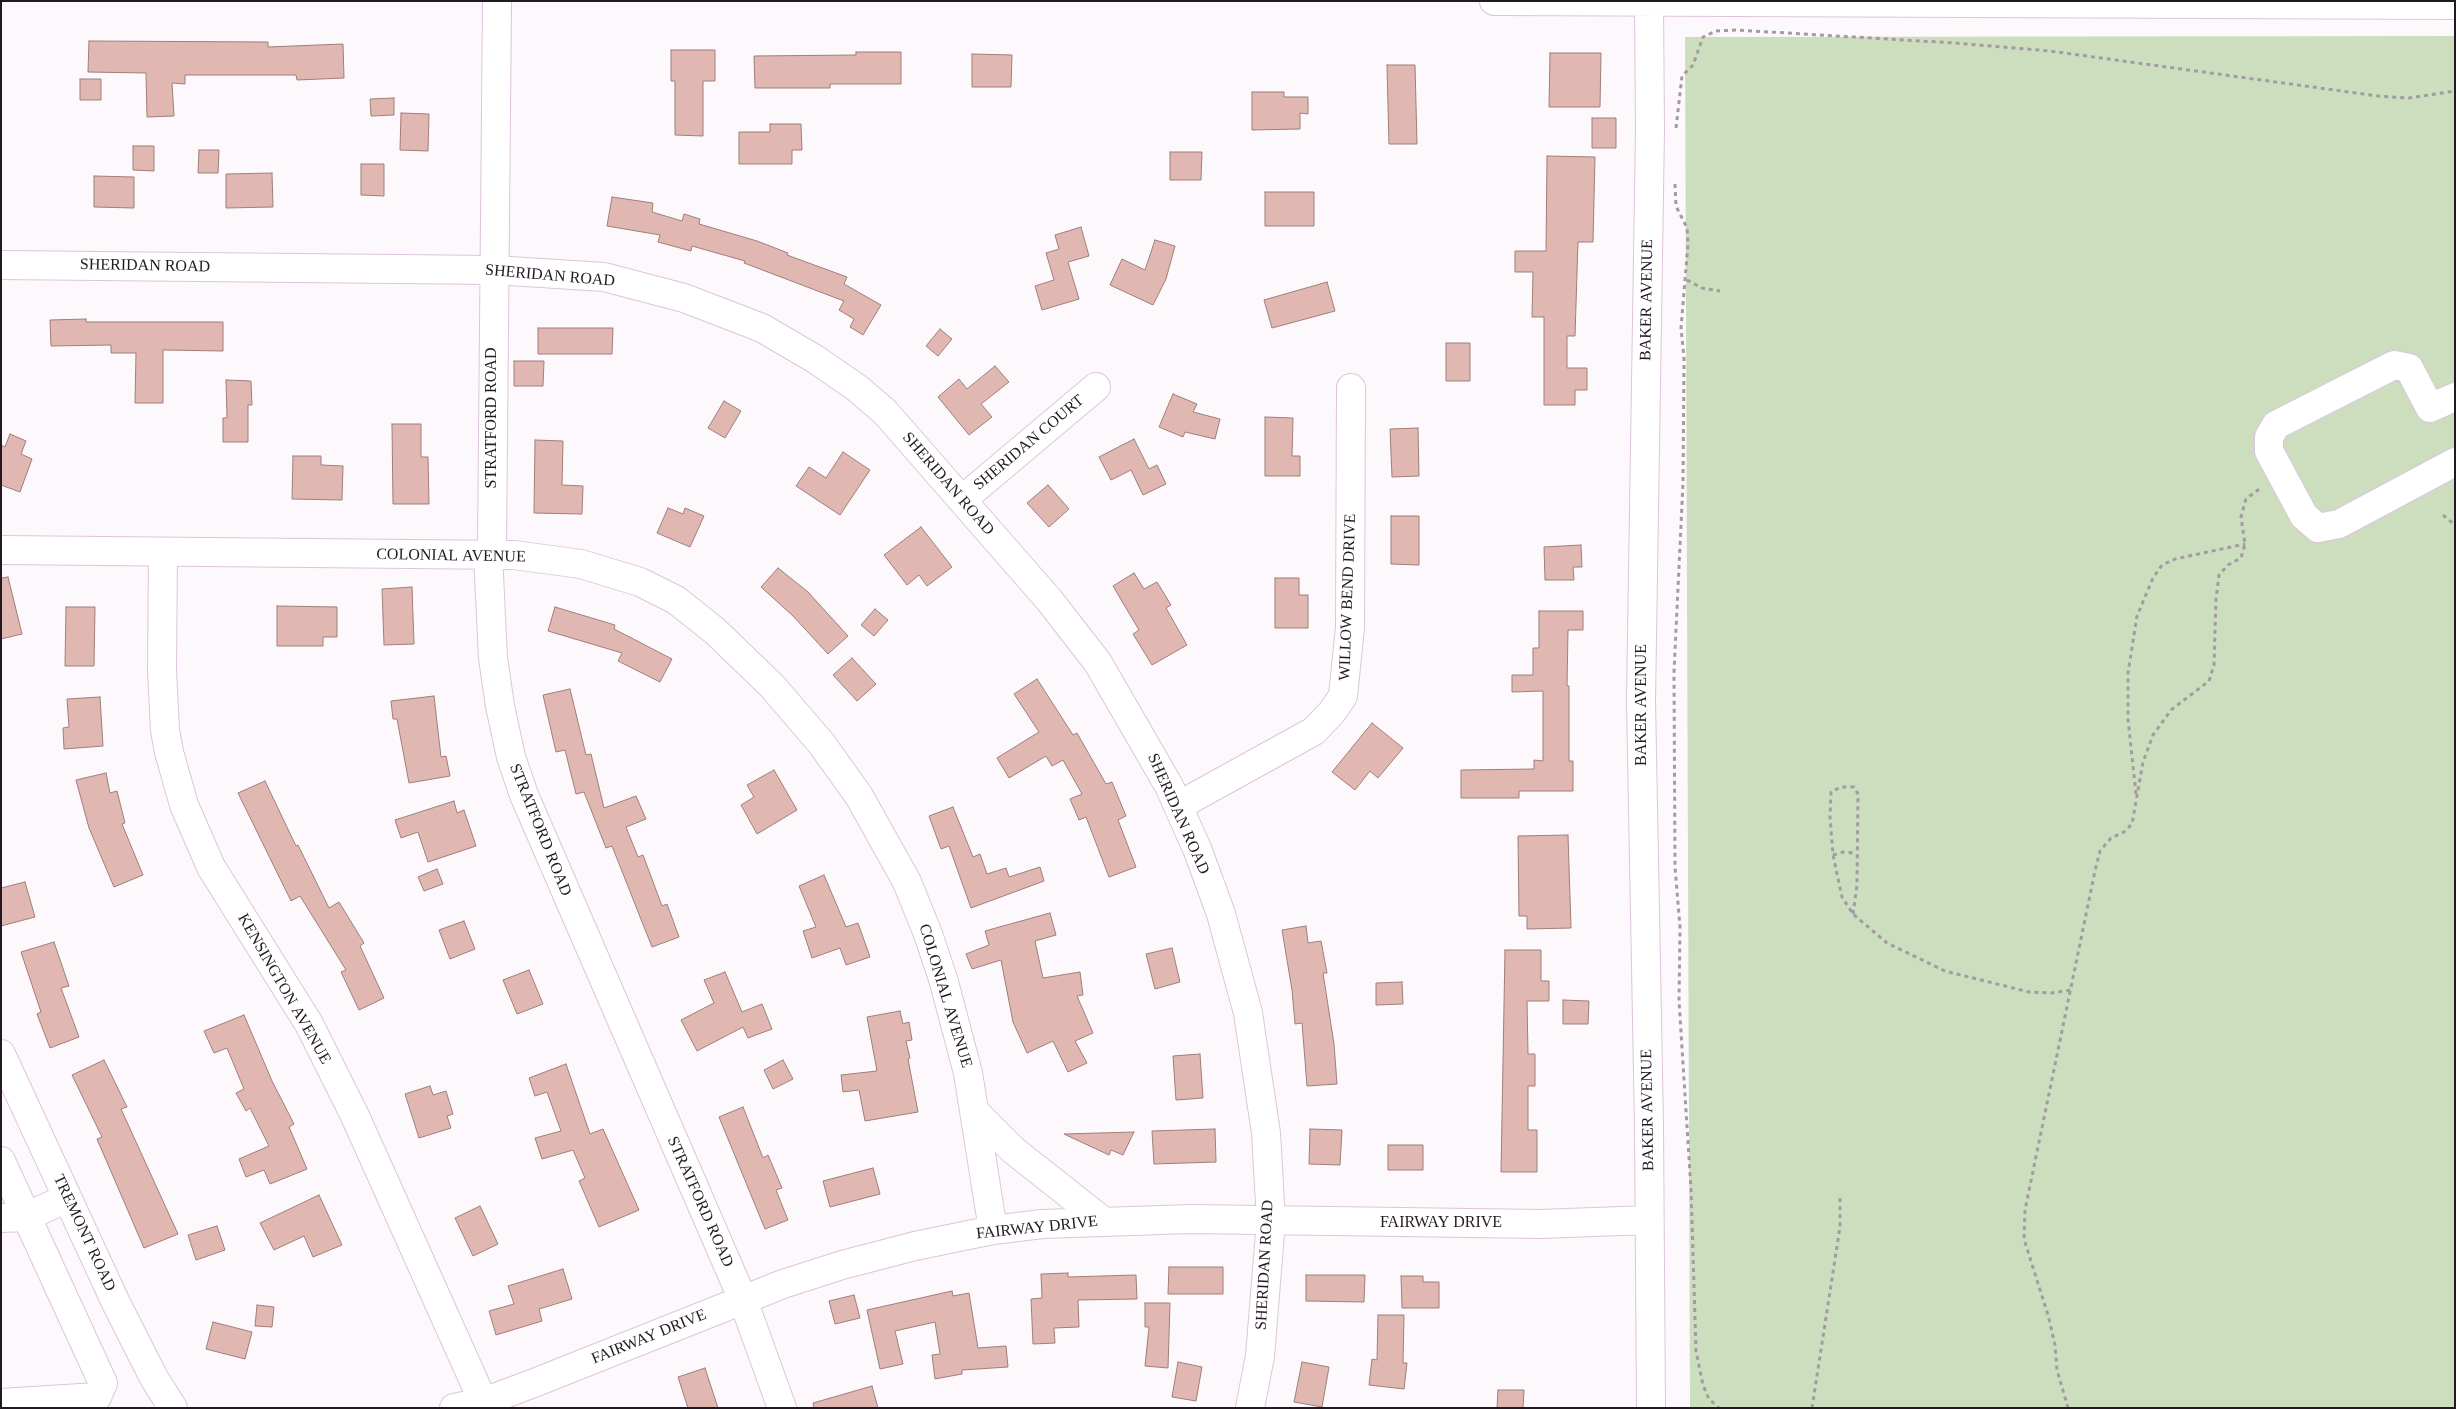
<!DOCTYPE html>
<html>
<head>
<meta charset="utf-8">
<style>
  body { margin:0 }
  #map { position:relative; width:2456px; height:1409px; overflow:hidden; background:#fcf8fc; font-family:Georgia,serif }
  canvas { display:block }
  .frame { position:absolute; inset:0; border:2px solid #221922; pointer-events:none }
</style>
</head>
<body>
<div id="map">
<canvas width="2456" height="1409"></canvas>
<div class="frame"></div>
</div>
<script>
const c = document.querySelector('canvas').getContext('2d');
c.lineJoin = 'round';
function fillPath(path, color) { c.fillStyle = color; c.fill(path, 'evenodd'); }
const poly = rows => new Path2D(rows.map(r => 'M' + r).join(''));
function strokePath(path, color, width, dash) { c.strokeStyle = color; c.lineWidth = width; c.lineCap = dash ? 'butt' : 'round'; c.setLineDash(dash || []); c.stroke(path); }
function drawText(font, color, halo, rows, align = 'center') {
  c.font = font + ' Georgia,serif'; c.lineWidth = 4.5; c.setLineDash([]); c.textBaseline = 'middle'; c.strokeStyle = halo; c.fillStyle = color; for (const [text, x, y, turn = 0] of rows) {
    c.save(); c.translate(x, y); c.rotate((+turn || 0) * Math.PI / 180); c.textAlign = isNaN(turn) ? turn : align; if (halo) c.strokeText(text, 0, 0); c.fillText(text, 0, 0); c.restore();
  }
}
const green = poly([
  [2455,36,2455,1408,1690,1408,1685,37]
]);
const building = poly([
  [89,41,268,42,268,47,343,44,344,78,297,80,296,75,185,75,185,84,172,83,174,116,147,117,146,73,88,72,89,41],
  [671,50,715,50,715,81,703,81,703,136,675,135,675,81,671,81,671,50],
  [856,52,901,52,901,84,830,84,830,88,755,88,754,56,856,55,856,52],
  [1550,53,1601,53,1600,107,1549,107,1550,53],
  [972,54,1012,55,1011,87,972,87,972,54],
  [1387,65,1415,65,1417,144,1389,144,1387,65],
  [80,79,101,79,101,100,80,100,80,79],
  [1252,92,1284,92,1284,97,1308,97,1308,114,1300,113,1300,129,1252,130,1252,92],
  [394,98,394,115,371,116,370,99,394,98],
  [401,113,429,114,428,151,400,150,401,113],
  [1592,118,1616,118,1616,148,1592,148,1592,118],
  [770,124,801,124,802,150,792,150,792,164,739,164,739,132,770,132,770,124],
  [133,146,154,146,154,171,133,170,133,146],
  [199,150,219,150,218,173,198,173,199,150],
  [1170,152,1202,152,1201,180,1170,180,1170,152],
  [1547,156,1595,157,1593,242,1578,242,1575,336,1567,336,1567,368,1587,368,1587,390,1575,390,1575,405,1544,405,1544,317,1532,317,1533,272,1515,272,1515,251,1546,251,1547,156],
  [361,164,384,164,384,196,361,195,361,164],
  [272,173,273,207,226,208,226,174,272,173],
  [94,176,134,177,134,208,94,207,94,176],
  [1265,192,1314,192,1314,226,1265,226,1265,192],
  [612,197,653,203,652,212,682,221,684,214,700,219,699,224,757,241,788,253,787,255,847,277,844,284,881,305,863,335,850,327,854,319,839,310,844,301,744,263,745,261,692,246,691,251,658,242,660,235,607,226,612,197],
  [1081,227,1089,256,1068,262,1079,299,1042,310,1035,286,1054,280,1046,253,1059,249,1055,235,1081,227],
  [1155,240,1175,246,1166,279,1153,305,1110,285,1122,259,1145,270,1155,240],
  [1327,282,1335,311,1272,328,1264,300,1327,282],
  [86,319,86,322,223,322,223,351,163,350,163,403,135,403,136,353,111,353,111,345,51,346,50,320,86,319],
  [538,328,613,328,612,354,538,354,538,328],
  [940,329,952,339,938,356,926,346,940,329],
  [1446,343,1470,343,1470,381,1446,381,1446,343],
  [514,361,544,361,543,386,514,386,514,361],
  [995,366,1009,382,981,404,992,417,969,435,938,397,959,379,967,389,995,366],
  [226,380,251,381,252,405,248,405,248,442,223,442,223,418,227,418,226,380],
  [1173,394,1197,404,1193,412,1220,419,1215,439,1185,432,1183,437,1159,427,1173,394],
  [724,401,741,411,725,438,708,428,724,401],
  [1265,417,1293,418,1292,456,1300,456,1300,476,1265,476,1265,417],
  [392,424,421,424,421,457,428,457,429,504,393,504,392,424],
  [1418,428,1419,476,1392,477,1390,429,1418,428],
  [10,434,26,441,21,454,32,459,20,492,1,485,1,445,5,447,10,434],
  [1134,439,1149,469,1157,465,1166,484,1143,495,1131,470,1111,480,1099,457,1134,439],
  [535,440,563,441,562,485,583,486,582,514,534,513,535,440],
  [843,452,870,470,840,515,796,486,809,467,826,478,843,452],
  [293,456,321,456,321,465,343,466,342,500,292,499,293,456],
  [1048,485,1069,509,1049,527,1027,503,1048,485],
  [668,508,683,514,685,508,704,516,690,547,657,533,668,508],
  [1391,516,1419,516,1419,565,1391,564,1391,516],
  [921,527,952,567,927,586,919,575,907,585,884,555,921,527],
  [1581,545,1582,567,1573,567,1574,580,1545,580,1544,547,1581,545],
  [778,568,808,592,848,636,828,654,793,616,761,587,778,568],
  [1134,573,1144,589,1157,582,1171,605,1166,608,1187,645,1152,665,1133,634,1139,630,1113,586,1134,573],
  [8,577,22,634,1,639,1,578,8,577],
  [1275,578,1299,578,1299,595,1308,595,1308,628,1275,628,1275,578],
  [412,587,414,644,384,645,382,589,412,587],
  [277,606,337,607,337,637,323,637,323,646,277,646,277,606],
  [66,607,95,607,94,666,65,666,66,607],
  [555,607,615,625,614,629,672,659,660,682,618,661,622,653,548,631,555,607],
  [875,609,888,620,874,636,861,625,875,609],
  [1539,611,1583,611,1583,630,1568,630,1567,686,1569,686,1569,761,1573,761,1573,791,1519,791,1519,798,1461,798,1461,770,1534,769,1534,760,1543,761,1543,691,1512,692,1512,675,1533,675,1533,648,1539,648,1539,611],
  [852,658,876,684,857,701,833,675,852,658],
  [1037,679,1073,735,1077,733,1106,784,1112,782,1126,816,1118,820,1136,867,1109,877,1086,817,1079,820,1070,799,1082,794,1063,760,1052,766,1046,756,1009,778,997,758,1039,732,1014,694,1037,679],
  [570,689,586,755,591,754,604,808,636,796,646,819,626,827,638,857,643,855,662,906,667,904,679,937,652,947,612,846,606,848,584,792,576,794,565,750,556,752,543,695,570,689],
  [434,696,441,757,446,756,450,776,409,783,397,719,393,719,391,701,434,696],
  [100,697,103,746,64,749,63,728,69,727,67,699,100,697],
  [1372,723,1403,748,1378,778,1370,771,1355,790,1332,772,1372,723],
  [774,770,797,810,757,834,741,805,754,797,747,785,774,770],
  [106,773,110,793,117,791,125,823,122,824,143,875,114,887,89,828,76,780,106,773],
  [265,781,296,846,298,845,329,908,339,902,364,943,360,946,384,998,359,1010,341,972,346,970,300,896,291,901,238,793,265,781],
  [454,801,457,813,464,810,476,846,428,862,418,832,401,838,395,820,454,801],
  [953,807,973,857,980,854,987,874,1006,868,1009,877,1040,867,1044,881,971,908,949,846,941,849,929,816,953,807],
  [1568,835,1571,928,1527,929,1527,916,1519,916,1518,836,1568,835],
  [437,869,443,884,424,891,418,877,437,869],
  [824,875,846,927,858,923,870,957,846,965,840,948,812,958,803,931,816,927,799,886,824,875],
  [25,882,35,917,1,926,1,888,25,882],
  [1050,913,1056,935,1035,941,1043,978,1080,972,1083,995,1077,996,1093,1033,1075,1041,1087,1063,1068,1072,1053,1041,1027,1053,1013,1022,1001,960,972,969,966,954,989,945,985,931,1050,913],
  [464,921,475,949,450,959,439,930,464,921],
  [1306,926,1308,943,1321,941,1327,973,1323,973,1334,1044,1337,1084,1307,1086,1302,1023,1295,1024,1292,990,1282,930,1306,926],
  [54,942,69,986,61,988,79,1037,50,1048,37,1014,41,1012,21,952,54,942],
  [1172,948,1180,982,1155,989,1146,954,1172,948],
  [1505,950,1541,950,1541,981,1549,981,1549,1001,1527,1001,1528,1054,1535,1054,1535,1086,1528,1086,1528,1130,1537,1130,1537,1172,1501,1172,1505,950],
  [529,970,543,1004,517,1014,503,980,529,970],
  [725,972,742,1012,762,1004,772,1029,748,1038,743,1027,697,1051,681,1020,714,1003,704,980,725,972],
  [1402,982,1403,1004,1376,1005,1376,983,1402,982],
  [1563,1000,1589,1001,1588,1024,1563,1024,1563,1000],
  [900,1011,903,1024,909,1022,912,1040,906,1041,910,1058,908,1059,918,1112,865,1121,859,1090,843,1092,841,1075,877,1071,867,1017,900,1011],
  [244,1015,272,1081,294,1124,289,1127,307,1169,270,1184,264,1170,246,1177,239,1159,269,1146,250,1108,246,1111,236,1093,244,1089,227,1048,214,1053,204,1031,244,1015],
  [1200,1054,1203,1098,1176,1100,1173,1056,1200,1054],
  [104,1060,127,1107,121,1109,178,1234,144,1248,97,1139,102,1137,72,1075,104,1060],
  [783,1060,793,1079,773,1089,764,1070,783,1060],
  [566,1064,590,1134,603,1129,639,1210,599,1227,579,1181,585,1178,573,1150,542,1159,535,1138,561,1131,547,1092,535,1096,529,1078,566,1064],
  [430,1086,433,1095,446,1091,453,1114,447,1116,451,1128,419,1138,405,1094,430,1086],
  [743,1107,763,1158,768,1155,782,1188,776,1190,788,1220,765,1229,719,1117,743,1107],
  [1215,1129,1216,1162,1154,1164,1152,1131,1215,1129],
  [1310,1129,1342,1130,1340,1165,1309,1164,1310,1129],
  [1134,1132,1123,1155,1111,1150,1109,1155,1064,1134,1134,1132],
  [1388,1145,1423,1145,1423,1170,1388,1170,1388,1145],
  [873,1168,880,1194,830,1207,823,1181,873,1168],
  [319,1195,342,1245,313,1257,304,1236,274,1250,260,1223,319,1195],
  [480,1206,498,1244,473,1256,455,1218,480,1206],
  [217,1226,225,1250,196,1260,188,1235,217,1226],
  [1169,1267,1223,1267,1223,1294,1168,1294,1169,1267],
  [563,1269,572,1299,539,1309,542,1321,496,1335,489,1311,514,1304,508,1286,563,1269],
  [1068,1273,1068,1277,1136,1275,1137,1299,1078,1300,1079,1327,1054,1328,1055,1343,1033,1344,1031,1299,1042,1298,1041,1274,1068,1273],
  [1306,1275,1365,1275,1364,1302,1306,1301,1306,1275],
  [1401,1276,1423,1276,1423,1282,1439,1282,1439,1308,1402,1308,1401,1276],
  [952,1291,953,1296,969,1293,978,1348,1006,1346,1008,1367,962,1370,962,1374,935,1379,932,1355,940,1354,935,1322,895,1331,903,1364,880,1369,867,1310,952,1291],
  [854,1295,860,1318,835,1324,829,1301,854,1295],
  [1145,1303,1170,1303,1168,1368,1145,1366,1149,1327,1145,1327,1145,1303],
  [257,1305,274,1307,272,1327,255,1326,257,1305],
  [1378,1315,1404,1315,1403,1363,1407,1363,1404,1389,1369,1385,1372,1359,1377,1360,1378,1315],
  [213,1322,252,1332,245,1359,206,1349,213,1322],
  [1178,1362,1202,1367,1196,1401,1172,1397,1178,1362],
  [1302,1362,1329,1367,1322,1407,1294,1402,1302,1362],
  [705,1368,718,1408,688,1408,678,1377,705,1368],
  [872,1386,878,1408,814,1408,813,1403,872,1386],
  [1498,1390,1524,1390,1523,1408,1497,1408,1498,1390]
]);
const path = poly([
  [1676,128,1682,76,1693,65,1703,37,1716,31,1736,30,1955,43,2050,51,2378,96,2409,98,2455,91],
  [1675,184,1676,206,1687,228,1688,244,1681,328,1684,358,1683,483,1674,672,1675,867,1680,927,1679,1001,1691,1189,1696,1351,1703,1385,1709,1399,1719,1408],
  [1687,280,1702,288,1720,291],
  [2443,515,2455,525],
  [2136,794,2128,719,2128,673,2137,616,2153,578,2162,565,2175,559,2245,544],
  [1833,855,1843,852,1856,853],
  [1853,914,1857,885,1858,794,1854,787,1841,787,1831,792,1830,817,1833,855,1842,897,1853,914,1887,943,1945,971,2029,992,2051,993,2071,990],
  [1812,1408,1840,1227,1840,1194],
  [2068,1408,2057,1370,2055,1345,2048,1315,2024,1239,2025,1210,2095,871,2100,851,2111,838,2124,832,2132,824,2143,762,2153,735,2171,710,2209,681,2214,665,2216,599,2219,575,2228,565,2241,558,2245,544,2241,517,2246,499,2262,487]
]);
const minor = poly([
  [497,1,492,547,488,554,493,658,500,706,511,757,524,795,743,1300,782,1408],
  [1494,1,2455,5],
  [1649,3,1650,130,1641,700,1649,1126,1651,1408],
  [1,265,494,270,604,277,684,298,762,328,815,359,857,388,885,412,1050,601,1098,663,1169,786,1198,851,1221,914,1248,1013,1266,1133,1271,1221,1260,1356,1250,1408],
  [2455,397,2430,408,2409,368,2394,365,2276,425,2269,437,2269,451,2304,516,2318,528,2339,524,2455,462],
  [963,499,1096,387],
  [1,550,514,555,581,564,640,582,676,600,715,631,772,686,821,743,859,796,907,882,928,934,944,982,968,1073,993,1230],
  [163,552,162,670,165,730,169,752,184,805,211,867,309,1024,355,1116,486,1408],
  [1178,806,1314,731,1332,712,1343,696,1350,628,1351,388],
  [1,1054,116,1303,154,1378,173,1408],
  [975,1112,1013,1150,1103,1221],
  [1,1161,103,1383,97,1397,1,1403],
  [1,1218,26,1217,67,1198],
  [454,1408,483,1402,534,1383,783,1284,842,1265,915,1246,993,1230,1042,1224,1191,1219,1540,1224,1649,1220]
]);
const streetNames = [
  ["SHERIDAN ROAD",145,266,1],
  ["SHERIDAN ROAD",550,276,5],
  ["BAKER AVENUE",1647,300,-89],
  ["STRATFORD ROAD",492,418,-90],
  ["SHERIDAN COURT",1029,443,-40],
  ["SHERIDAN ROAD",948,484,49],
  ["COLONIAL AVENUE",451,556,1],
  ["WILLOW BEND DRIVE",1348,597,-88],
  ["BAKER AVENUE",1642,705,-90],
  ["SHERIDAN ROAD",1178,814,66],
  ["STRATFORD ROAD",540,830,68],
  ["KENSINGTON AVENUE",284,989,60],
  ["COLONIAL AVENUE",945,996,73],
  ["BAKER AVENUE",1648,1110,-91],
  ["STRATFORD ROAD",700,1202,66],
  ["FAIRWAY DRIVE",1441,1223],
  ["FAIRWAY DRIVE",1037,1228,-6],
  ["TREMONT ROAD",84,1233,65],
  ["SHERIDAN ROAD",1265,1265,-87],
  ["FAIRWAY DRIVE",649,1337,-22]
];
fillPath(green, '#ccdebe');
fillPath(building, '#e1b7b2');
strokePath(building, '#9f7e7a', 1);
strokePath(minor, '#dcc5dc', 30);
strokePath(path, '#a29ca2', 3, [4, 4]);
strokePath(minor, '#fff', 28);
drawText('16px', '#221922', '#fff', streetNames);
</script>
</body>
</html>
